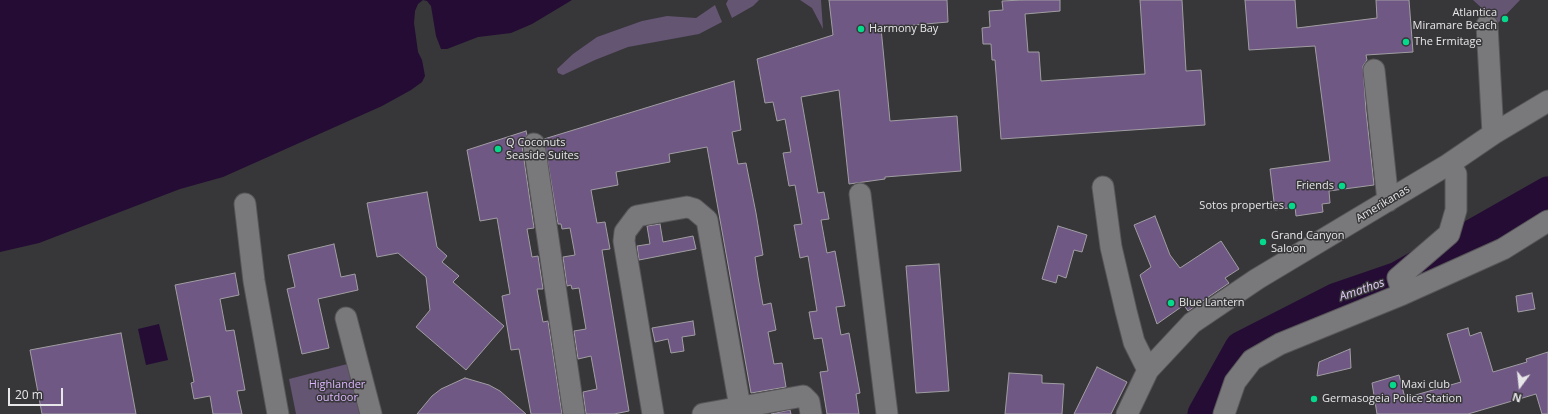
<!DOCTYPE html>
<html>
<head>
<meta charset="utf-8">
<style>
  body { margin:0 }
  #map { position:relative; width:1548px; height:414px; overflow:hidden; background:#373639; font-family:"Open Sans",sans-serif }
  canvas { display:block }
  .north { position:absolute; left:1500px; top:366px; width:40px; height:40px; -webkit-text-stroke:3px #373639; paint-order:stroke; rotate:195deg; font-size:11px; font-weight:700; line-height:16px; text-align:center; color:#e7e6e8 }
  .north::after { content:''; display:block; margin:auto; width:14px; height:18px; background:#e7e6e8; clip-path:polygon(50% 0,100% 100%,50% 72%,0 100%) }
  .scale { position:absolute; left:8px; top:388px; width:55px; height:18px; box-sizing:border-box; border:2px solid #e7e6e8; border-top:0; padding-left:5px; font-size:12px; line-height:14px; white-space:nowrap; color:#e7e6e8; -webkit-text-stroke:3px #373639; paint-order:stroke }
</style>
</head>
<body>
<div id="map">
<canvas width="1548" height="414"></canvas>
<div class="north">N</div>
<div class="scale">20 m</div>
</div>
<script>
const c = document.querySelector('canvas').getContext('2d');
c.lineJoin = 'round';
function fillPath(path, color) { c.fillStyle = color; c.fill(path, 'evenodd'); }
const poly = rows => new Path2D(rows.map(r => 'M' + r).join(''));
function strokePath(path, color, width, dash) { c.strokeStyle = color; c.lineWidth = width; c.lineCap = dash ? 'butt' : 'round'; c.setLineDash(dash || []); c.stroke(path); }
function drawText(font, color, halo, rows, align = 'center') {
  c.font = font + ' "Open Sans",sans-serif'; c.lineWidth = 3; c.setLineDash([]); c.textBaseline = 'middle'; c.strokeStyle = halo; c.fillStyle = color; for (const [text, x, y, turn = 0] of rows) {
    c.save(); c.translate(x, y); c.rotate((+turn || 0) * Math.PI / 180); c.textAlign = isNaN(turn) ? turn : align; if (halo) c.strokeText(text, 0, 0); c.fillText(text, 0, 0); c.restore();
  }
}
const green = poly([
  [728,0,759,0,753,6,732,18,726,4],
  [800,0,821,0,823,29,812,8],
  [1473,0,1520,0,1498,23],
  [715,5,722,22,699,34,628,47,595,60,563,75,558,73,557,69,573,54,597,37,642,21,667,16,696,18],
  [355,362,365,414,296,414,289,379]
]);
const water = poly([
  [0,0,572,0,532,24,511,33,478,37,447,49,441,49,436,36,431,6,427,1,423,0,418,4,415,11,414,23,418,52,422,60,425,76,422,82,411,90,382,106,223,177,180,189,39,243,0,252],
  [159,324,168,360,146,365,138,329]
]);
const river = poly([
  [1204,414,1241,348,1337,299,1398,278,1548,193]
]);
const building = poly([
  [829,0,947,0,948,22,881,28,890,121,957,116,961,171,885,177,885,179,849,184,839,90,801,97,818,193,824,192,829,219,821,220,827,253,835,251,845,306,836,307,841,335,849,333,860,393,856,394,859,414,827,414,820,372,828,371,822,338,814,339,809,312,817,311,808,256,800,258,794,225,802,224,795,185,789,186,783,153,791,152,785,119,777,121,773,102,765,103,757,59,833,35,829,0],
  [1022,0,1060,0,1060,11,1025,14,1028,52,1039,52,1041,81,1145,74,1140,0,1182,0,1186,71,1201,70,1205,125,1001,139,995,60,992,60,991,44,983,44,982,28,990,27,989,11,1003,10,1002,1,1022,0],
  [1245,0,1295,0,1297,28,1377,18,1376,0,1409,0,1413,52,1366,55,1367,60,1363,66,1366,111,1374,185,1329,191,1330,203,1322,204,1323,212,1296,216,1295,207,1275,210,1270,169,1330,161,1315,46,1249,50,1245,0],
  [734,81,741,130,732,132,738,164,746,163,756,213,763,255,755,257,758,277,763,305,771,303,776,330,768,332,774,364,782,363,786,387,751,393,707,147,669,154,670,162,616,172,618,185,591,190,597,223,605,222,610,249,602,250,629,411,614,414,586,414,583,392,597,389,591,356,578,359,574,331,586,329,579,288,572,289,571,285,567,286,563,257,575,255,570,228,562,229,561,224,558,224,544,139,734,81],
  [526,131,527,135,523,139,522,146,534,228,527,229,532,257,538,256,543,289,537,289,543,322,548,321,562,414,531,414,519,349,511,350,502,296,510,294,497,218,480,221,467,150,526,131],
  [427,192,437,247,447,256,442,262,459,276,453,282,504,326,466,370,416,327,430,310,426,277,398,253,377,257,367,203,427,192],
  [1155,216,1170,255,1180,268,1221,241,1239,269,1225,278,1229,283,1188,311,1184,305,1157,324,1140,275,1151,267,1134,225,1155,216],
  [660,224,663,242,693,236,696,249,639,260,637,246,650,244,647,226,660,224],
  [1058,226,1087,235,1082,252,1074,250,1066,278,1058,275,1056,283,1042,279,1058,226],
  [334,244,341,277,355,274,358,290,318,299,329,348,302,354,287,289,295,287,288,255,334,244],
  [939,264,949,391,916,393,906,266,939,264],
  [235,273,239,295,220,299,226,331,234,330,245,390,237,391,242,414,213,414,210,396,194,399,191,383,194,382,175,285,235,273],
  [1532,293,1535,309,1518,312,1516,296,1532,293],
  [693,321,695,335,682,337,684,351,671,353,668,339,655,342,652,328,693,321],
  [1468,328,1470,336,1481,332,1493,372,1527,362,1526,359,1548,352,1548,414,1542,414,1536,394,1468,414,1377,414,1372,383,1399,375,1405,398,1461,382,1447,334,1468,328],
  [121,333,136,414,42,414,30,350,121,333],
  [1350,349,1351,368,1317,376,1319,362,1350,349],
  [1097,367,1127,382,1111,414,1074,414,1097,367],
  [1009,373,1042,375,1042,383,1064,384,1062,414,1005,414,1009,373],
  [465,378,489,385,500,391,526,414,417,414,432,396,441,389,465,378],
  [790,410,791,414,771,414,790,410]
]);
const minor = poly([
  [1487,25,1493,134],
  [1374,70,1388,201],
  [534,144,574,414],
  [1103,187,1111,247,1126,311,1134,342,1148,370],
  [860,194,887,414],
  [245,204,254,281,278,414],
  [1403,294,1398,278,1449,234,1456,210,1456,174,1449,164],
  [346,318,371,414],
  [653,414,624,241,625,232,637,216,687,207,694,209,707,220,740,407],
  [703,414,803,396,809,402,811,414],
  [1127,414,1148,370,1192,323,1257,279,1449,164,1493,134,1548,101],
  [1224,414,1235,382,1252,360,1280,344,1403,294,1503,249,1548,221]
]);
const markers = [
  [1505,19,4,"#05d98b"],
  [861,29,4,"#05d98b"],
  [1406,42,4,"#05d98b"],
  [498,149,4,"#05d98b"],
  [1342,186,4,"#05d98b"],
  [1292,206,4,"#05d98b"],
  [1263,242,4,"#05d98b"],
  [1171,303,4,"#05d98b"],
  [1393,385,4,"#05d98b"],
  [1314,399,4,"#05d98b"]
];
const poiNames = [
  ["Atlantica",1497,13,"right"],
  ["Miramare Beach",1497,26,"right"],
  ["Harmony Bay",869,29],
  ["The Ermitage",1414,42],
  ["Q Coconuts",506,143],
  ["Seaside Suites",506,156],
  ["Friends",1334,186,"right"],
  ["Sotos properties",1284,206,"right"],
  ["Grand Canyon",1271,236],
  ["Saloon",1271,249],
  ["Blue Lantern",1179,303],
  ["Maxi club",1401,385],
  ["Germasogeia Police Station",1322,399]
];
const streetNames = [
  ["Amerikanas",1383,204,-31]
];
const parkNames = [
  ["Highlander",337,385],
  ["outdoor",337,398]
];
const waterNames = [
  ["Amathos",1362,290,-19]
];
fillPath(green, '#645572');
fillPath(water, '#240c34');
strokePath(river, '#240c34', 33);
fillPath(building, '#705885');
strokePath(building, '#a09ea2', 1);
strokePath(minor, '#575558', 23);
strokePath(minor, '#79787b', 21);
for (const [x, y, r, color] of markers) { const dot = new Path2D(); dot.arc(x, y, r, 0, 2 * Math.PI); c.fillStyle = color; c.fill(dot); strokePath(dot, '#373639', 1.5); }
drawText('11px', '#e7e6e8', '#373639', poiNames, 'left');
drawText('11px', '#e7e6e8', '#373639', streetNames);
drawText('11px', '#ddb7ff', '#373639', parkNames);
drawText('italic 12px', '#e1cbf6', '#373639', waterNames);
</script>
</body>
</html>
